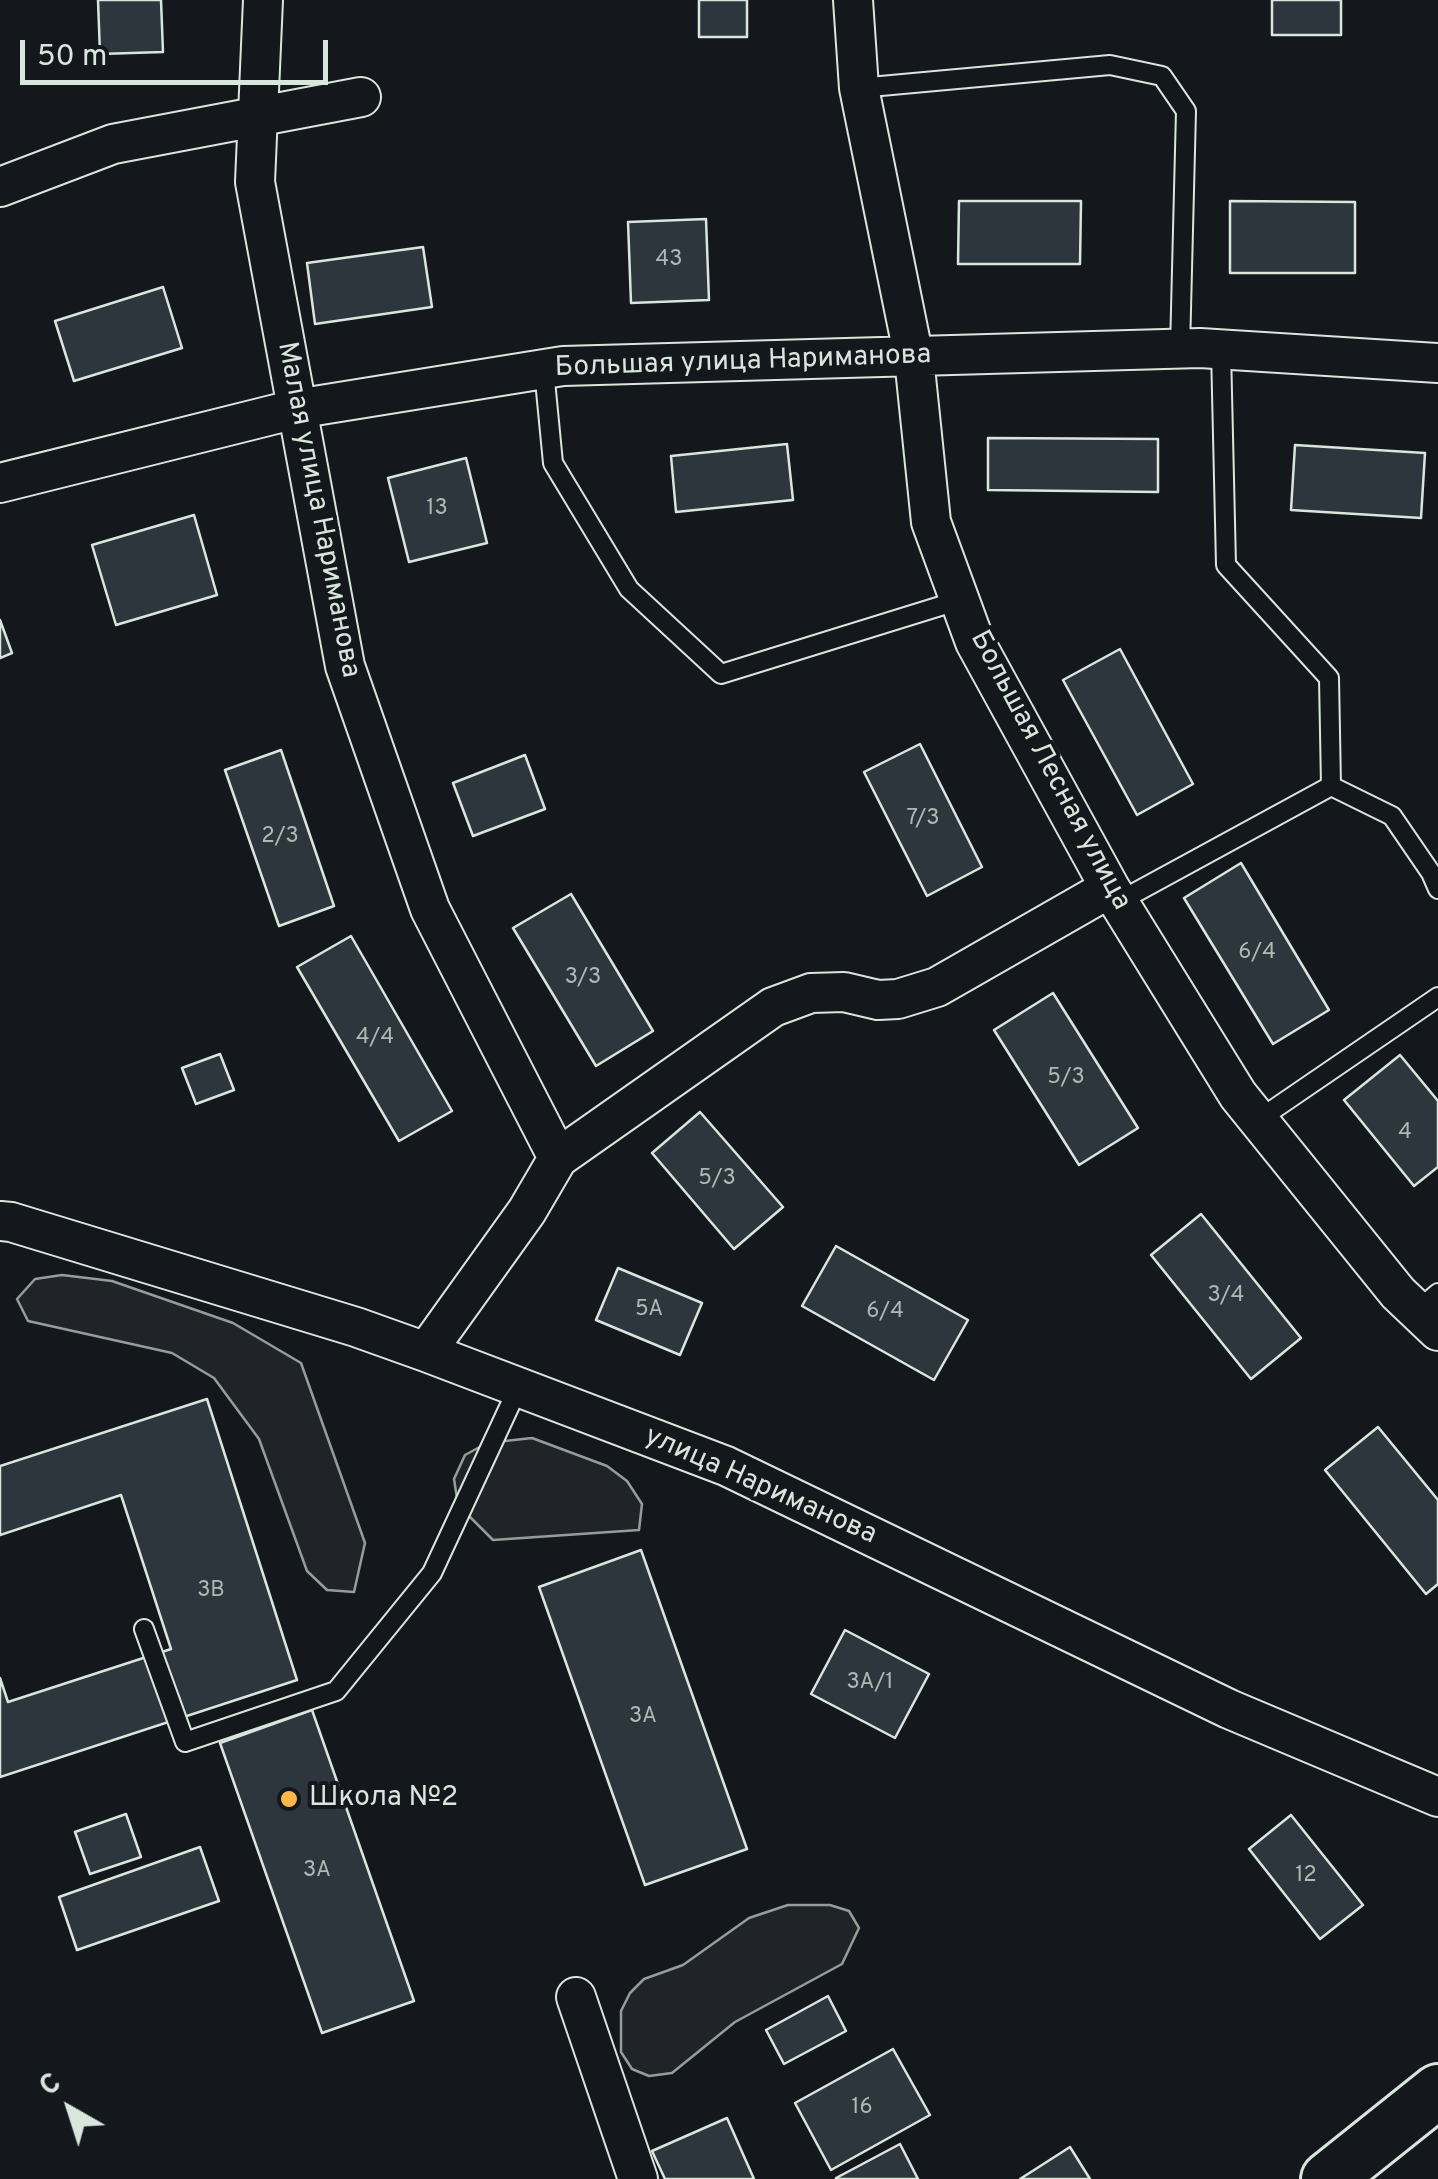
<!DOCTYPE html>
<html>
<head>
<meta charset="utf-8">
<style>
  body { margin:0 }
  #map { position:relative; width:1438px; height:2179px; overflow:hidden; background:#14181c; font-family:Overpass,sans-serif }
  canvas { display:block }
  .north { position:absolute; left:20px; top:2059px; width:100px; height:100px; -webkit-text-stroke:8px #14181c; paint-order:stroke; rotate:321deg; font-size:28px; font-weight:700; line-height:40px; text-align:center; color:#d8e6dc }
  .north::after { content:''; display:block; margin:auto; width:35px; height:45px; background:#d8e6dc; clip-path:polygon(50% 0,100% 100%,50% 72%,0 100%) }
  .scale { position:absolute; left:20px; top:40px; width:308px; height:45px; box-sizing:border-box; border:5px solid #d8e6dc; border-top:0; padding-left:12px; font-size:30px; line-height:35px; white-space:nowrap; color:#d8e6dc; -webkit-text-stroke:8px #14181c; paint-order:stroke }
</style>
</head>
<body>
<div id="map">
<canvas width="1438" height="2179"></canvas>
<div class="north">С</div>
<div class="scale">50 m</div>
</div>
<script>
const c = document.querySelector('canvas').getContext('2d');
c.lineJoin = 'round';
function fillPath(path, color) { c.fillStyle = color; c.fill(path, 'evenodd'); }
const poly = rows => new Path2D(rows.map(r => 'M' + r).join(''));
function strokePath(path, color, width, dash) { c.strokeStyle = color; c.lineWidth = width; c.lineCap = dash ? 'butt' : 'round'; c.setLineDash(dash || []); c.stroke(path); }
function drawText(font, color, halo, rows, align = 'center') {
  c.font = font + ' Overpass,sans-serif'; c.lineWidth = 8; c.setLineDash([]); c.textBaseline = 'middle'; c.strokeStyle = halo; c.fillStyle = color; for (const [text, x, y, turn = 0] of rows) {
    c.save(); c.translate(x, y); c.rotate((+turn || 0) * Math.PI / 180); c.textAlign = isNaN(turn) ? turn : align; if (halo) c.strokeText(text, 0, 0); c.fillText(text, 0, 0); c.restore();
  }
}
const green = poly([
  [62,1275,112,1281,233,1323,301,1363,365,1543,354,1592,327,1590,307,1571,259,1439,214,1378,172,1353,28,1321,17,1299,35,1279,62,1275],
  [532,1438,607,1466,627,1481,642,1504,639,1530,493,1540,458,1505,454,1479,465,1455,487,1443,532,1438],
  [788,1905,830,1905,849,1911,859,1928,842,1964,735,2022,672,2073,649,2076,632,2069,621,2052,621,2011,630,1993,644,1979,683,1965,749,1918,788,1905]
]);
const building = poly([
  [98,0,161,0,163,52,100,54,98,0],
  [699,0,747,0,747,37,699,37,699,0],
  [1272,0,1341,0,1341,35,1272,35,1272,0],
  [959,201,1081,201,1080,264,958,264,959,201],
  [1230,201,1355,202,1355,273,1230,273,1230,201],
  [706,219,709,300,631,303,628,222,706,219],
  [423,247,432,307,315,324,307,263,423,247],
  [163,287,182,348,74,381,55,321,163,287],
  [988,438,1158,439,1158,492,988,490,988,438],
  [787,444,793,500,676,512,671,456,787,444],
  [1295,445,1425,453,1421,518,1291,510,1295,445],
  [466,458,487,543,409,562,388,478,466,458],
  [194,515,217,595,116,625,92,545,194,515],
  [0,620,12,653,0,658,0,620],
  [1120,649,1193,784,1137,815,1063,680,1120,649],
  [920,744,982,867,927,896,864,772,920,744],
  [281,750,334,906,279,926,225,770,281,750],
  [525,755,545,809,473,836,453,783,525,755],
  [1241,863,1329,1010,1273,1044,1184,898,1241,863],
  [571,894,653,1031,596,1066,513,928,571,894],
  [351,936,452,1111,399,1141,297,967,351,936],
  [1053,993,1138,1128,1079,1165,994,1030,1053,993],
  [220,1054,234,1090,196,1104,182,1068,220,1054],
  [1400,1055,1438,1101,1438,1167,1414,1186,1344,1100,1400,1055],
  [700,1112,783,1207,734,1249,652,1153,700,1112],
  [1201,1214,1301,1338,1251,1379,1151,1255,1201,1214],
  [836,1246,968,1320,934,1380,802,1306,836,1246],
  [618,1268,702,1303,680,1355,596,1320,618,1268],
  [207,1399,297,1680,0,1777,0,1678,8,1702,171,1649,121,1495,0,1535,0,1466,207,1399],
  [1378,1427,1438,1500,1438,1584,1426,1594,1325,1470,1378,1427],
  [641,1550,747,1849,645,1885,539,1587,641,1550],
  [845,1630,929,1674,895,1738,811,1694,845,1630],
  [312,1710,414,2001,322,2033,220,1743,312,1710],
  [126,1814,141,1857,90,1874,75,1832,126,1814],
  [1291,1815,1363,1905,1320,1939,1249,1849,1291,1815],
  [200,1847,219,1901,77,1950,59,1897,200,1847],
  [828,1996,846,2031,784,2064,766,2030,828,1996],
  [893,2049,930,2115,831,2170,795,2103,893,2049],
  [727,2118,754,2179,665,2179,652,2151,727,2118],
  [900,2144,918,2179,836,2179,836,2178,900,2144],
  [1070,2147,1090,2179,1020,2179,1070,2147]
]);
const service = poly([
  [859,88,1110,65,1162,76,1186,111,1180,349],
  [544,370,553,463,629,589,721,674,960,600],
  [1331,786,1392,816,1431,873,1438,889],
  [1118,902,1331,786,1329,678,1226,565,1221,350],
  [1258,1120,1438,997],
  [1417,1311,1438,1293],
  [144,1629,185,1742,336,1691,432,1573,518,1388]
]);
const minor = poly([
  [263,0,255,182,345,666,430,909,558,1158],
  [853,0,859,88,914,358,931,522,975,642,1110,888,1238,1095,1398,1293,1438,1331],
  [0,187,113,144,361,97],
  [0,483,296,409,563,366,1200,348,1438,363],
  [0,1221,11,1222,356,1327,426,1352,726,1466,1229,1709,1438,1797],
  [426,1352,527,1211,558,1158,773,1007,811,993,844,992,878,1000,898,999,937,987,1110,888],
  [576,1997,638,2179]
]);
const secondary = poly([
  [1328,2179,1438,2091]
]);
const markers = [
  [289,1799,10,"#ffb74d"]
];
const numberNames = [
  ["43",669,261],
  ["13",437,510],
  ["7/3",923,820],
  ["2/3",280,838],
  ["6/4",1257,954],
  ["3/3",583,979],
  ["4/4",375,1039],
  ["5/3",1066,1079],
  ["4",1405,1134],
  ["5/3",717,1180],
  ["3/4",1226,1297],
  ["5А",649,1311],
  ["6/4",885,1313],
  ["3В",211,1592],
  ["3А/1",870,1684],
  ["3А",643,1718],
  ["3А",317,1872],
  ["12",1306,1877],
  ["16",862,2109]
];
const streetNames = [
  ["Большая улица Нариманова",743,363,-2],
  ["Малая улица Нариманова",317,510,79],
  ["Большая Лесная улица",1049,771,62],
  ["улица Нариманова",760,1487,24]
];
const poiNames = [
  ["Школа №2",309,1799]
];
fillPath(green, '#202428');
strokePath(green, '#939e99', 2.5);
fillPath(building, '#2c363c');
strokePath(building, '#d8e6dc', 2.5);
strokePath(service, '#d8e6dc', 22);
strokePath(minor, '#d8e6dc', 42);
strokePath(secondary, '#d8e6dc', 58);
strokePath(service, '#14181c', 18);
strokePath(minor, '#14181c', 38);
strokePath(secondary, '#14181c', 52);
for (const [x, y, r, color] of markers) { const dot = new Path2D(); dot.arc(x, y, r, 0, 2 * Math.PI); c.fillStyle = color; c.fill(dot); strokePath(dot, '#14181c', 4); }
drawText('22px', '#adbab4', null, numberNames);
drawText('28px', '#d8e6dc', '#14181c', streetNames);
drawText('28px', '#d8e6dc', '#14181c', poiNames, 'left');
</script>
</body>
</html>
